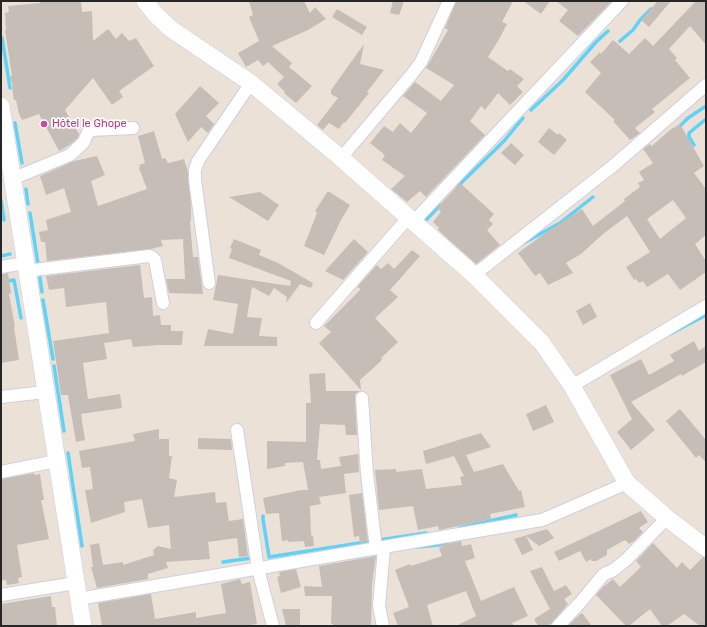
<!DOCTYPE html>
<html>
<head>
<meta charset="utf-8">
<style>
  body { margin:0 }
  #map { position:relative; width:707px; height:627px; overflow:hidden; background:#ebe1d6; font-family:Rubik,sans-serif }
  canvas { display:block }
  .frame { position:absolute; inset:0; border:2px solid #262626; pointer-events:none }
</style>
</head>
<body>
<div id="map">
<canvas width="707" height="627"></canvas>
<div class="frame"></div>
</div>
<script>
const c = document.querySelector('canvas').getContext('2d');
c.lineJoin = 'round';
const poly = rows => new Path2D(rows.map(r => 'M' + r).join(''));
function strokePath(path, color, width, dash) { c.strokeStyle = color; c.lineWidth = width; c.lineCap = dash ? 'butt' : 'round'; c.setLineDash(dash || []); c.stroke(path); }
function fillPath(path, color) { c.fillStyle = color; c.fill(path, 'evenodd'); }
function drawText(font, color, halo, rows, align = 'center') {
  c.font = font + ' Rubik,sans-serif'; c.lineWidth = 3.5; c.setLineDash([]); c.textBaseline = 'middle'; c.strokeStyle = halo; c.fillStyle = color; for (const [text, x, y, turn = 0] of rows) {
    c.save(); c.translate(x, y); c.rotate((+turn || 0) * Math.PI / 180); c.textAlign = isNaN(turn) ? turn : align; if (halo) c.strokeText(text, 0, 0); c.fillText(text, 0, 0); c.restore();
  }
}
const stream = poly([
  [2,38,10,88],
  [620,41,633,30,640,20,651,9],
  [531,110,563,80,596,42,608,31],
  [15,123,22,163],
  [678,128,688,118,706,106],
  [694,145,689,137,689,133,706,119],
  [458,186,504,141,523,118],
  [26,189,28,204],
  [1,200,4,220],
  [30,213,38,264],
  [426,220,440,205],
  [520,245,560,223,593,197],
  [1,256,10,254],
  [39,271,42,292],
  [1,282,14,280,21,318],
  [43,300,53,359],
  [670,334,706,315],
  [54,366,64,431],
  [68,453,82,546],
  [263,516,263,519,269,557,373,541],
  [459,528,516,515],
  [379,540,426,533],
  [417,547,447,544],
  [223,562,251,558]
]);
const building = poly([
  [40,1,81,1,82,12,92,11,93,41,108,29,116,39,122,33,129,41,136,38,154,66,119,91,123,97,112,105,93,78,65,110,79,134,78,138,68,146,59,151,39,114,22,120,19,114,16,100,14,100,12,87,13,87,10,76,12,76,5,30,6,30,5,13,9,12,8,6,40,3],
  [249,1,304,1,310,13,315,7,326,19,308,30,272,46,292,63,289,67,312,86,296,103,284,93,285,92,277,84,284,77,268,62,263,66,258,60,246,67,238,53,259,41,249,17,253,15],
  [393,1,404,1,399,15,390,13],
  [456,1,513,1,502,22,507,24,498,41,488,57,508,71,510,69,524,79,517,86,523,92,510,105,498,93,485,110,481,106,470,121,485,135,426,197,420,191,407,202,391,189,405,176,382,160,385,155,370,143,384,126,393,132,400,123,411,133,427,113,403,96,415,82,441,101,454,85,426,68,448,30,445,28],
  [523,1,550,1,541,14],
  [556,1,612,1,578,36,559,21,568,10],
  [658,1,671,1,649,27,641,20],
  [696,1,706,1,706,45,690,26,669,49,677,58,675,60,690,78,652,109,655,112,635,128,640,133,630,140,613,121,615,120,585,92,601,73,590,62,600,52,601,54,613,40,629,54,645,38,653,46],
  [337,9,367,27,362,35,332,17],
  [364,44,360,64,384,70,367,92,369,93,345,123,344,122,339,129,329,123,323,130,317,125,338,98,331,94,331,90],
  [200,86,219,103,206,116,214,124,208,133,201,127,188,142,175,114],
  [680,124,704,166,694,173,706,189,706,235,695,244,706,261,706,272,680,290,668,274,647,287,643,281,639,283,636,279,634,280,626,267,650,252,627,216,603,234,581,254,566,263,573,273,548,285,540,273,535,276,518,253,548,231,582,209,593,226,625,201,624,199,640,187,638,183,644,180,639,172,653,163,643,149,650,144,652,146,670,130],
  [673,200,686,218,660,239,647,219],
  [549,128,558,135,559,133,567,140,554,155,538,142],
  [154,131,162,159,165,158,168,163,169,163,184,159,188,172,191,205,191,221,190,221,193,257,198,257,203,294,169,293,166,279,185,279,183,239,161,240,163,246,151,249,47,261,45,242,41,242,39,232,48,230,46,220,71,212,64,188,46,195,40,176,74,161,97,156,105,175,91,181,98,206,147,189,139,168,140,167,139,165,145,163,138,136],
  [511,143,524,155,515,165,501,153],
  [460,183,494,214,489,220,493,224,487,230,500,245,476,264,438,230,439,228,433,222,441,212,437,208],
  [328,191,350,205,341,220,324,255,304,246,317,213,315,211],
  [260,192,279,205,268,221,229,197],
  [234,239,261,250,259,255,278,263,313,283,311,288,300,284,286,303,287,297,274,288,269,296,252,287,247,317,262,318,259,336,277,337,277,346,204,346,208,329,233,334,238,304,213,300,218,275,290,286,291,281,229,258,232,249,230,248],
  [354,239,368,252,343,280,325,271],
  [412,250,420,256,390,290,398,297,375,318,398,342,381,358,382,359,380,362,360,380,361,390,319,343,331,332,324,326,361,289,357,287,377,265,381,269,388,263,394,269],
  [140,265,144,298,152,297,153,316,160,315,161,325,171,325,171,331,183,331,182,345,158,345,133,347,131,339,104,343,107,359,83,363,88,399,120,394,122,408,81,414,85,440,76,442,68,395,61,395,53,341,109,333,106,302,66,307,64,288,49,290,46,276],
  [8,273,11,293,9,294,15,327,14,327,19,360,1,363,1,274],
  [590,303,597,317,583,325,576,311],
  [694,341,699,351,706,346,706,362,682,376,681,374,631,402,655,430,631,450,617,432,632,419,610,375,641,359,649,375,674,361,670,355],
  [325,373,326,391,360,391,355,394,355,398,357,435,346,435,345,425,320,424,317,460,320,460,321,469,341,466,339,457,358,454,359,472,344,474,346,493,319,497,321,504,310,506,311,535,313,536,314,546,305,547,304,541,288,542,288,540,282,541,279,513,266,514,263,498,301,490,308,490,303,462,285,463,285,466,267,469,267,441,306,442,306,403,311,403,309,374],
  [546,405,554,422,533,431,526,414],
  [680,409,706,440,706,462,699,455,696,458,666,421],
  [159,429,159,439,169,439,169,456,172,456,169,478,177,480,174,497,215,492,216,503,226,502,229,521,243,519,248,556,239,557,237,538,208,542,210,559,166,562,168,568,148,574,148,579,97,588,91,567,93,567,90,545,99,543,103,565,123,562,123,565,154,555,153,550,158,546,171,549,169,525,148,528,142,499,124,502,125,512,91,523,85,490,93,489,90,467,82,468,79,451,135,441,133,434],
  [481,433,491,447,466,455,474,472,503,464,519,491,521,490,525,507,490,514,491,519,439,530,438,526,418,530,413,506,379,510,375,470,396,469,396,472,422,469,426,489,462,485,460,477,464,476,454,456,426,464,423,451],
  [198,438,231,439,232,450,198,449],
  [34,473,34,475,40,474,44,500,41,500,49,539,17,545,22,577,18,578,19,583,7,585,6,580,1,581,1,479],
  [362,493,368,542,360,543,359,536,354,537,349,495],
  [641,511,648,522,639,528,643,532,634,541,629,544,625,540,607,550,607,555,596,561,592,561,591,559,586,562,580,551,559,561,554,552],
  [547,529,554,538,539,546,526,536,533,550,522,555,514,539],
  [461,541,462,546,471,544,475,558,465,561,481,601,514,587,528,616,512,623,514,626,456,626,476,616,466,591,427,605,433,626,398,626,393,613,409,607,395,570,410,564,411,566,442,556,439,548,442,547,441,545],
  [653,543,677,568,682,562,690,570,703,557,706,558,706,626,700,626,684,614,667,626,662,626,650,609,629,626,626,626,596,595,603,587,613,579,620,587,641,567,636,561],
  [376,556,372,584,371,626,333,626,333,624,331,624,332,596,305,596,304,586,322,587,319,566],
  [542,567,554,591,566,585,572,594,564,599,568,604,552,623,547,626,538,626,534,619,550,609,530,571],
  [296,569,301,587,281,593,277,577,280,576,279,572],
  [240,579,242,584,250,582,257,624,244,626,102,626,98,603,151,594,155,619,196,612,196,618,226,613,221,584],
  [51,596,52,607,55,607,57,626,1,626,1,604],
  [282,609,300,609,300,626,286,626],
  [582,613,592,626,568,626,576,618]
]);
const street = poly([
  [341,158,412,74,421,62,449,1],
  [12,179,70,155,84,142,87,134,91,130,133,128],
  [413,222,622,1],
  [1,267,25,263],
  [26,271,149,256,152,257,155,260,163,303],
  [474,275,614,165,706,85],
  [209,283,195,180,195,170,198,161,251,83],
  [316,323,408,218],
  [572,386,706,306],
  [1,397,45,392],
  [362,398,367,474,376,548],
  [237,430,258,569,273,626],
  [1,472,56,461],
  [1,595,76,583],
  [78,599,542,520,627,483],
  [383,626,379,606,384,548],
  [558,626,579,604,603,575,606,573,612,571,626,560,667,518]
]);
const secondary = poly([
  [145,1,156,15,171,29,251,83,341,158,474,275,542,343,572,386,627,483,667,518,706,548],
  [1,106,83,626]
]);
const markers = [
  [44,124,4,"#d1479c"]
];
const hotelNames = [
  ["Hôtel le Ghope",52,124]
];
strokePath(stream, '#5fd3f7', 3.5);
fillPath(building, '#c6beb6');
strokePath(street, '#ccd0e1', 14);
strokePath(secondary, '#ccd0e1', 18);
strokePath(street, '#fff', 12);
strokePath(secondary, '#fff', 17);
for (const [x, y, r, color] of markers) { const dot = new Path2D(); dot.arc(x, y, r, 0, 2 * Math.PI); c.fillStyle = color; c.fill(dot); strokePath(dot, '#fff', 1.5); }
drawText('11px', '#b23c85', '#fff', hotelNames, 'left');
</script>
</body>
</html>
